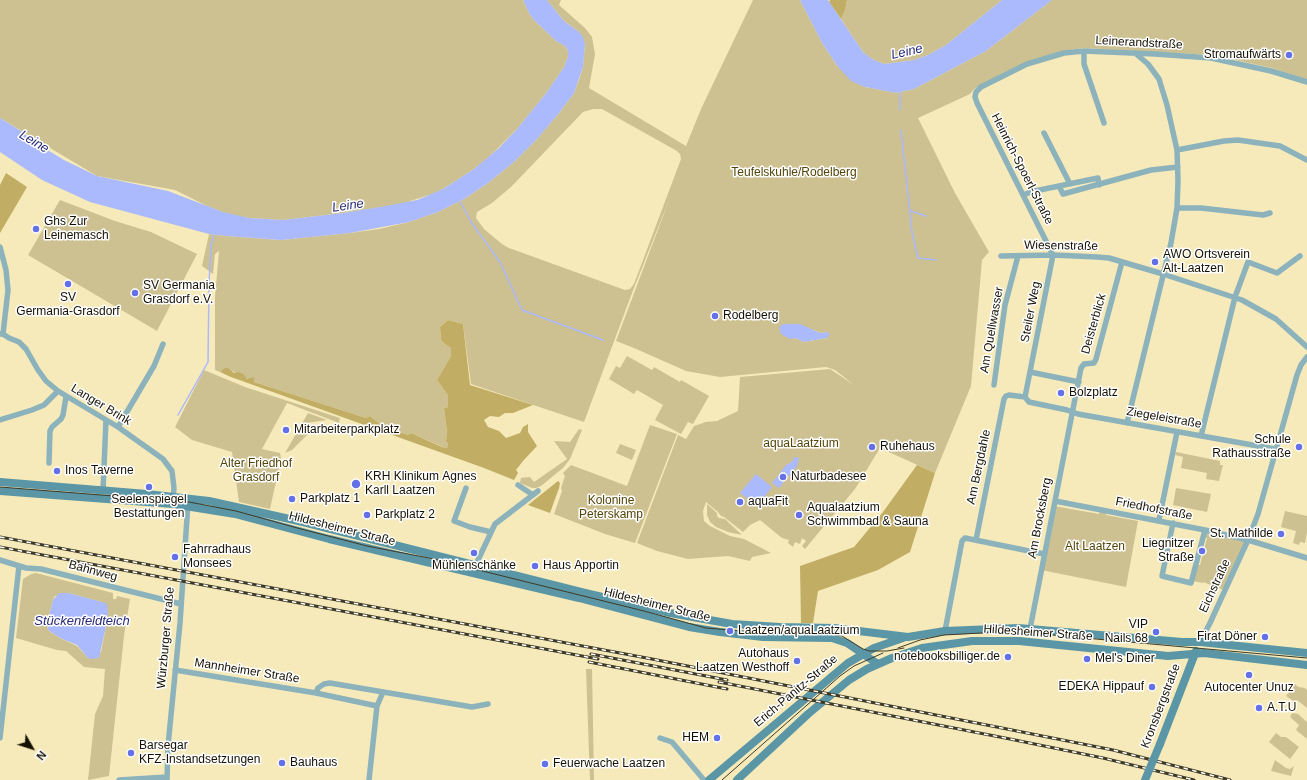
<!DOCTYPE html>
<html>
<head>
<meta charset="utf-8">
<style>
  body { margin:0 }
  #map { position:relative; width:1307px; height:780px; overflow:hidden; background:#f6eaba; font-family:Arial,sans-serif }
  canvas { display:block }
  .north { position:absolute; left:12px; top:728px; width:40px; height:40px; -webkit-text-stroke:3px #fff; paint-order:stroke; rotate:129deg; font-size:11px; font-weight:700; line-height:16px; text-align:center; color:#151102 }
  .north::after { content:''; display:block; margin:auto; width:14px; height:18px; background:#151102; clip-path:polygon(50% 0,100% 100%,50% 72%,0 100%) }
</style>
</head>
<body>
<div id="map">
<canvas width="1307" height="780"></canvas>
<div class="north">N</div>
</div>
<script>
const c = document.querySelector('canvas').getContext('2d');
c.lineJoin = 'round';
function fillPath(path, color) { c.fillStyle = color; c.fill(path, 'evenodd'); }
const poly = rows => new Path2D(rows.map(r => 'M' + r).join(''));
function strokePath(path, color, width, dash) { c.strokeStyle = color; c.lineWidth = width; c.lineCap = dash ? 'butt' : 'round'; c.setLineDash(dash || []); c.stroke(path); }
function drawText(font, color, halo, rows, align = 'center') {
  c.font = font + ' Arial,sans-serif'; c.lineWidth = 3; c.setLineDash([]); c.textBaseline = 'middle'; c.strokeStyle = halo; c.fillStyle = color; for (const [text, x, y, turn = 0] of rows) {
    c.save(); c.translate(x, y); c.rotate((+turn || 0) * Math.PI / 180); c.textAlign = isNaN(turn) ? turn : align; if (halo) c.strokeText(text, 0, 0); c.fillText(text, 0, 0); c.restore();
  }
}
const green = poly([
  [0,0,523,0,530,15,535,21,556,41,565,46,568,51,568,57,564,67,547,92,517,129,489,157,474,169,443,189,432,194,401,204,343,213,283,220,249,218,231,215,207,206,175,190,97,176,0,118],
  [547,0,561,0,559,5,585,28,592,37,595,54,589,88,686,146,701,109,753,0,800,0,822,43,838,67,865,87,896,93,914,89,986,51,1052,0,1307,0,1307,80,1272,68,1212,55,1083,48,1063,51,1027,62,1005,72,974,89,970,94,918,118,955,193,989,252,982,260,971,386,935,473,880,448,855,489,805,549,802,546,806,541,802,538,800,544,795,542,793,547,788,543,789,540,782,538,760,520,750,525,743,532,724,517,721,516,718,512,706,502,703,511,704,521,710,526,730,536,744,539,771,553,752,557,750,561,728,556,688,559,657,551,637,543,678,435,686,439,694,426,706,422,717,421,738,411,740,377,830,369,854,385,835,370,826,367,720,377,686,371,634,348,616,341,671,195,632,293,584,422,471,384,463,324,448,320,440,327,441,340,446,345,451,348,451,356,437,380,448,395,448,407,444,408,447,433,446,441,448,444,447,448,443,447,411,433,408,435,396,431,380,424,370,416,366,418,254,382,230,370,221,371,222,373,215,370,215,297,219,251,215,254,213,274,202,266,209,234,226,236,281,240,350,233,379,229,409,222,438,212,464,199,488,183,514,162,537,139,560,112,574,93,580,77,583,67,585,44,579,32,564,21],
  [593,109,602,109,677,151,680,154,681,159,634,284,630,289,625,290,509,248,502,244,484,229,476,218,477,212,492,203,511,187,583,112],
  [814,330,820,333,827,332,827,338,804,342,795,338],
  [847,0,1002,0,946,45,928,55,914,60,884,64,872,59,863,52,841,19,845,10],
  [60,200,115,221,151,232,197,254,157,331,28,255],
  [627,356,652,370,654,367,680,382,681,380,709,396,693,424,688,422,681,434,655,420,663,405,637,390,634,394,609,379,616,366,620,368],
  [204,370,245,387,340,418,339,423,287,403,262,449,280,453,281,459,270,509,239,502,232,452,192,440,175,427],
  [308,413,327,420,306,423,306,430,308,434,292,450,285,453],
  [650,425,677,434,635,543,605,534,554,514,562,491,561,488,565,476,563,473,571,465,627,486],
  [579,429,582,430,570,459,563,468,541,486,536,488,532,488,520,483,521,478,530,477,534,482,567,459,554,441,570,442],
  [620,444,636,450,632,460,616,453],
  [1176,452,1220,461,1220,465,1223,465,1219,481,1206,479,1207,473,1181,468,1183,457,1175,455],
  [1176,488,1211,494,1207,512,1173,505],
  [707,504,717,513,717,516,719,518,725,519,742,535,728,532,716,527,710,522,707,515],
  [1054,506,1099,514,1100,509,1107,511,1106,515,1138,521,1126,587,1041,570],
  [1285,511,1307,516,1307,532,1305,543,1300,542,1299,545,1293,543,1296,531,1281,527],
  [1205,531,1247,540,1224,590,1203,582,1203,583,1192,581,1196,565,1200,565,1207,538,1203,537],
  [36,573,113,593,113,599,116,599,117,596,130,599,124,636,109,776,88,780,95,714,103,696,105,669,84,667,66,651,57,650,16,638,23,579,31,574],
  [68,593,102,602,106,626,101,652,89,659,77,646,60,638,48,630,47,624,53,600,55,596],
  [586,669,592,669,594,780,590,780],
  [1295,684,1298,687,1305,688,1307,690,1307,708,1297,700,1295,702,1286,696],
  [1292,713,1298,714,1307,722,1307,739,1296,730,1299,725,1290,717],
  [1276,733,1281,737,1286,737,1299,747,1290,759,1269,742],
  [1275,760,1286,768,1290,769,1294,766,1291,776,1271,771]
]);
const forest = poly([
  [830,0,847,0,845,10,841,19,829,2],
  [6,173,27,187,0,233,0,185],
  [448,320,463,324,470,385,533,405,513,413,505,413,499,417,490,416,484,420,488,427,499,431,506,438,520,433,523,427,528,424,528,432,537,446,523,461,516,470,518,473,514,480,484,468,231,377,222,373,221,371,225,368,228,368,234,373,239,372,243,374,247,379,254,377,254,382,366,418,370,416,380,424,396,431,408,435,411,433,442,447,447,448,448,444,446,441,447,432,444,408,448,407,448,395,437,380,451,356,451,348,446,345,441,340,440,327],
  [917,465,935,473,910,552,878,570,818,591,813,623,801,623,800,566,854,547,883,512],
  [558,481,560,483,559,488,550,513,528,505]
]);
const water = poly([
  [523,0,547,0,564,21,579,32,583,37,585,44,583,67,574,93,560,112,537,139,514,162,488,183,464,199,438,212,409,222,350,233,281,240,226,236,209,234,90,202,42,180,0,152,0,118,21,131,36,143,64,160,97,176,168,191,223,212,249,218,283,220,343,213,386,206,417,200,443,189,474,169,499,148,517,129,547,92,564,67,568,57,568,51,565,46,556,41,535,21,530,15],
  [800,0,828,0,863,52,872,59,884,64,914,60,928,55,946,45,1002,0,1052,0,986,51,914,89,896,93,865,87,851,81,838,67,822,43],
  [783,324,800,324,820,333,827,332,830,334,827,338,804,342,795,338,790,339,781,334,779,327],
  [794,457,799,458,797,466,779,488,772,483,786,465,792,462],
  [756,474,772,487,757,506,740,493],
  [59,593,68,593,102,602,107,604,108,613,106,626,99,658,89,659,77,645,60,638,48,630,47,624,53,600]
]);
const stream = poly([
  [900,110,900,93],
  [901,130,912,232,918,258,936,260],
  [460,201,471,222,500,262,522,310,603,340],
  [911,211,926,216],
  [178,415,208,362,209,284,211,245,214,235]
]);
const street = poly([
  [1084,51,1084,64,1104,123],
  [1044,133,1070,184],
  [1177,150,1224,141,1238,140,1280,146,1307,160],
  [1059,186,1063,194,1151,170,1178,167],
  [1024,195,1030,192,1098,178,1099,185],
  [1177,208,1201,208,1263,215,1270,213],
  [0,247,6,270,8,290,3,334],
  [1001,256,1053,255,1097,257,1109,258,1163,274,1242,300,1276,319,1307,347],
  [0,334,3,334,9,338,19,342,26,349,38,370,46,381,58,391,118,427,163,459,172,471,174,488,173,500],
  [1030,372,1079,382],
  [994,385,1005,305,1018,256],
  [1025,397,1053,255,977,103,975,97,976,92,981,87,1027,64,1064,53,1084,51,1155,54,1211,58,1271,71,1307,82],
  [0,420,32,410,44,405,58,391],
  [1127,423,1171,243,1177,208,1178,181,1177,150,1167,105,1159,79,1148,64,1135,53],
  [118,427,154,366,163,344],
  [1201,436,1235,297,1248,262,1277,273,1300,256],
  [49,463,50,431,52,427,61,419,63,415,66,397],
  [518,485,533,495],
  [466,488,454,521,470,527,491,532],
  [103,491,106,420],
  [1055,501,1205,530,1248,540,1307,558],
  [1159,520,1177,432],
  [1173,523,1162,576,1191,583,1205,530],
  [976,540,1004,399,1006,396,1009,395,1025,397,1029,402,1067,410,1078,414,1275,449],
  [0,560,26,568,41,569,181,604],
  [475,569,477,562,495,524,538,491],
  [1030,629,1081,368,1084,364,1094,363,1096,359,1122,262],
  [945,631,962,541,965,538,1044,554],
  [1200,642,1210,623,1248,540,1258,514,1297,375,1301,365,1307,357],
  [175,670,316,693,377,706],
  [316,693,318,688,324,684,330,683,472,707,488,704],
  [0,738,19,566],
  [660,738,672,742,704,780],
  [119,780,167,777],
  [167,780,168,746,180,623,188,503],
  [369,780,377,706,383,692]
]);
const secondary = poly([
  [0,482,147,494,209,501,303,522,581,592,670,613,732,624,780,627,834,628,908,637,945,631,1018,628,1182,642,1200,642,1307,653],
  [0,491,173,504,235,514,329,539,579,598,689,627,720,632,763,637,832,638,847,643,878,664],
  [1160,744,1196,651],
  [709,780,848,663,874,648,903,638],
  [737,780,808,714,849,680,867,669,892,658,922,648,972,641,1019,641,1168,656,1204,653,1307,665]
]);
const tram = poly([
  [0,487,189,502,236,511,301,529,367,546,434,559,644,611,706,628,778,634,825,633,836,635,842,636,863,649,869,651,887,651,904,648],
  [898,648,920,640,944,635,1000,632,1029,633,1307,658],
  [722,780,840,676,854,666,883,653]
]);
const rail = poly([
  [0,537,652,659,1012,730,1113,750,1230,780],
  [0,547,598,659],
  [591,654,727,680],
  [589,662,727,689],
  [719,682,1010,739,1103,758,1194,780]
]);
const secondaryBridge = poly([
  [1145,780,1160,744]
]);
const markers = [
  [1289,55,4,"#6470e8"],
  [36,229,4,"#6470e8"],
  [1155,262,4,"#6470e8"],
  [68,284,4,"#6470e8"],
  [135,293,4,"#6470e8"],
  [715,316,4,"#6470e8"],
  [1061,393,4,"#6470e8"],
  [286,430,4,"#6470e8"],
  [872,447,4,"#6470e8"],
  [1299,447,4,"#6470e8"],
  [57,471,4,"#6470e8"],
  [783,477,4,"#6470e8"],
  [356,484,5,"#6470e8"],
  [149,487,4,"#6470e8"],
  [292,499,4,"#6470e8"],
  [740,502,4,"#6470e8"],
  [367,515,4,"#6470e8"],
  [799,515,4,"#6470e8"],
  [1281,534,4,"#6470e8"],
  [1202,551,4,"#6470e8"],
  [474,553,4,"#6470e8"],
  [175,557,4,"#6470e8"],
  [535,566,4,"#6470e8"],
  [730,631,4,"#6470e8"],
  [1156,632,4,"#6470e8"],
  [1265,637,4,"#6470e8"],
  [1008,657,4,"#6470e8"],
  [1087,659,4,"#6470e8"],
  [797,661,4,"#6470e8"],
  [1249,675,4,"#6470e8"],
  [1152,687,4,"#6470e8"],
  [1259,708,4,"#6470e8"],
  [717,738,4,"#6470e8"],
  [131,753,4,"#6470e8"],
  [282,763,4,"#6470e8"],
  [545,764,4,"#6470e8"]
];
const streetNames = [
  ["Leinerandstraße",1139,43,3],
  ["Heinrich-Spoerl-Straße",1022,169,63],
  ["Wiesenstraße",1061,246,1],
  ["Steiler Weg",1031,312,-79],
  ["Deisterblick",1094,324,-74],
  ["Am Quellwasser",992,330,-80],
  ["Langer Brink",101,405,31],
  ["Ziegeleistraße",1164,418,10],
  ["Am Bergdahle",979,467,-78],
  ["Friedhofstraße",1154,509,11],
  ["Am Brocksberg",1040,518,-79],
  ["Hildesheimer Straße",342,529,14],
  ["Bahnweg",93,571,15],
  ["Eichstraße",1215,586,-65],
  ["Hildesheimer Straße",657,605,14],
  ["Hildesheimer Straße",1038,633,4],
  ["Würzburger Straße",166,638,-85],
  ["Mannheimer Straße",247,671,9],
  ["Erich-Panitz-Straße",796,691,-40],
  ["Kronsbergstraße",1161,706,-69]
];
const poiNames = [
  ["Stromaufwärts",1281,55,"right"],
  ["Ghs Zur",44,222],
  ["Leinemasch",44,236],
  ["AWO Ortsverein",1163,255],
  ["Alt-Laatzen",1163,269],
  ["SV Germania",143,286],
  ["Grasdorf e.V.",143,300],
  ["SV",68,298,"center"],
  ["Germania-Grasdorf",68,312,"center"],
  ["Rodelberg",723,316],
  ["Bolzplatz",1069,393],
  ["Mitarbeiterparkplatz",294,430],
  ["Schule",1291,440,"right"],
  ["Rathausstraße",1291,454,"right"],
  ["Ruhehaus",880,447],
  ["Inos Taverne",65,471],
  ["KRH Klinikum Agnes",365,477],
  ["Karll Laatzen",365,491],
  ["Naturbadesee",791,477],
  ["Parkplatz 1",300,499],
  ["Seelenspiegel",149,500,"center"],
  ["Bestattungen",149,514,"center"],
  ["aquaFit",748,502],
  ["Aqualaatzium",807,508],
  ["Schwimmbad & Sauna",807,522],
  ["Parkplatz 2",375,515],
  ["St. Mathilde",1273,534,"right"],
  ["Liegnitzer",1194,544,"right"],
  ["Straße",1194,558,"right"],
  ["Fahrradhaus",183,550],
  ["Monsees",183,564],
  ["Mühlenschänke",474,566,"center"],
  ["Haus Apportin",543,566],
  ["VIP",1148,625,"right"],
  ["Nails 68",1148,639,"right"],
  ["Laatzen/aquaLaatzium",738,631],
  ["Firat Döner",1257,637,"right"],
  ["Autohaus",789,654,"right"],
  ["Laatzen Westhoff",789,668,"right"],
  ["notebooksbilliger.de",1000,657,"right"],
  ["Mel's Diner",1095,659],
  ["EDEKA Hippauf",1144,687,"right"],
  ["Autocenter Unuz",1249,688,"center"],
  ["A.T.U",1267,708],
  ["HEM",709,738,"right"],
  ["Barsegar",139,746],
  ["KFZ-Instandsetzungen",139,760],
  ["Bauhaus",290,763],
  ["Feuerwache Laatzen",553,764]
];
const parkNames = [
  ["Teufelskuhle/Rodelberg",794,173],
  ["aquaLaatzium",801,444],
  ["Alter Friedhof",256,464],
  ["Grasdorf",256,478],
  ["Kolonine",611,501],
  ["Peterskamp",611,515],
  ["Alt Laatzen",1095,547]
];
const waterNames = [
  ["Leine",907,52,-13],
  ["Leine",34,142,31],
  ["Leine",348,206,-8],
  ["Stückenfeldteich",82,621]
];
fillPath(green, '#cdc192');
fillPath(forest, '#c1ae64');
fillPath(water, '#abb9fd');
strokePath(stream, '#abb9fd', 1.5);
strokePath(street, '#8cb2bc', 5.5);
strokePath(secondary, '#5a96a5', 8);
strokePath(tram, '#3f3a25', 1);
strokePath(rail, '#3f3a25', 3);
strokePath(rail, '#fff', 1.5, [4.5]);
strokePath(secondaryBridge, '#5a96a5', 8);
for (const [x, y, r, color] of markers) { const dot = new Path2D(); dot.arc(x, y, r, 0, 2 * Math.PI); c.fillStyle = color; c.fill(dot); strokePath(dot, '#fff', 1.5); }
drawText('12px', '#151102', '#fff', streetNames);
drawText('12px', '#151102', '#fff', poiNames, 'left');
drawText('12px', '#534508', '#fff', parkNames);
drawText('italic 13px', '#282b78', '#fff', waterNames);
</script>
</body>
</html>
